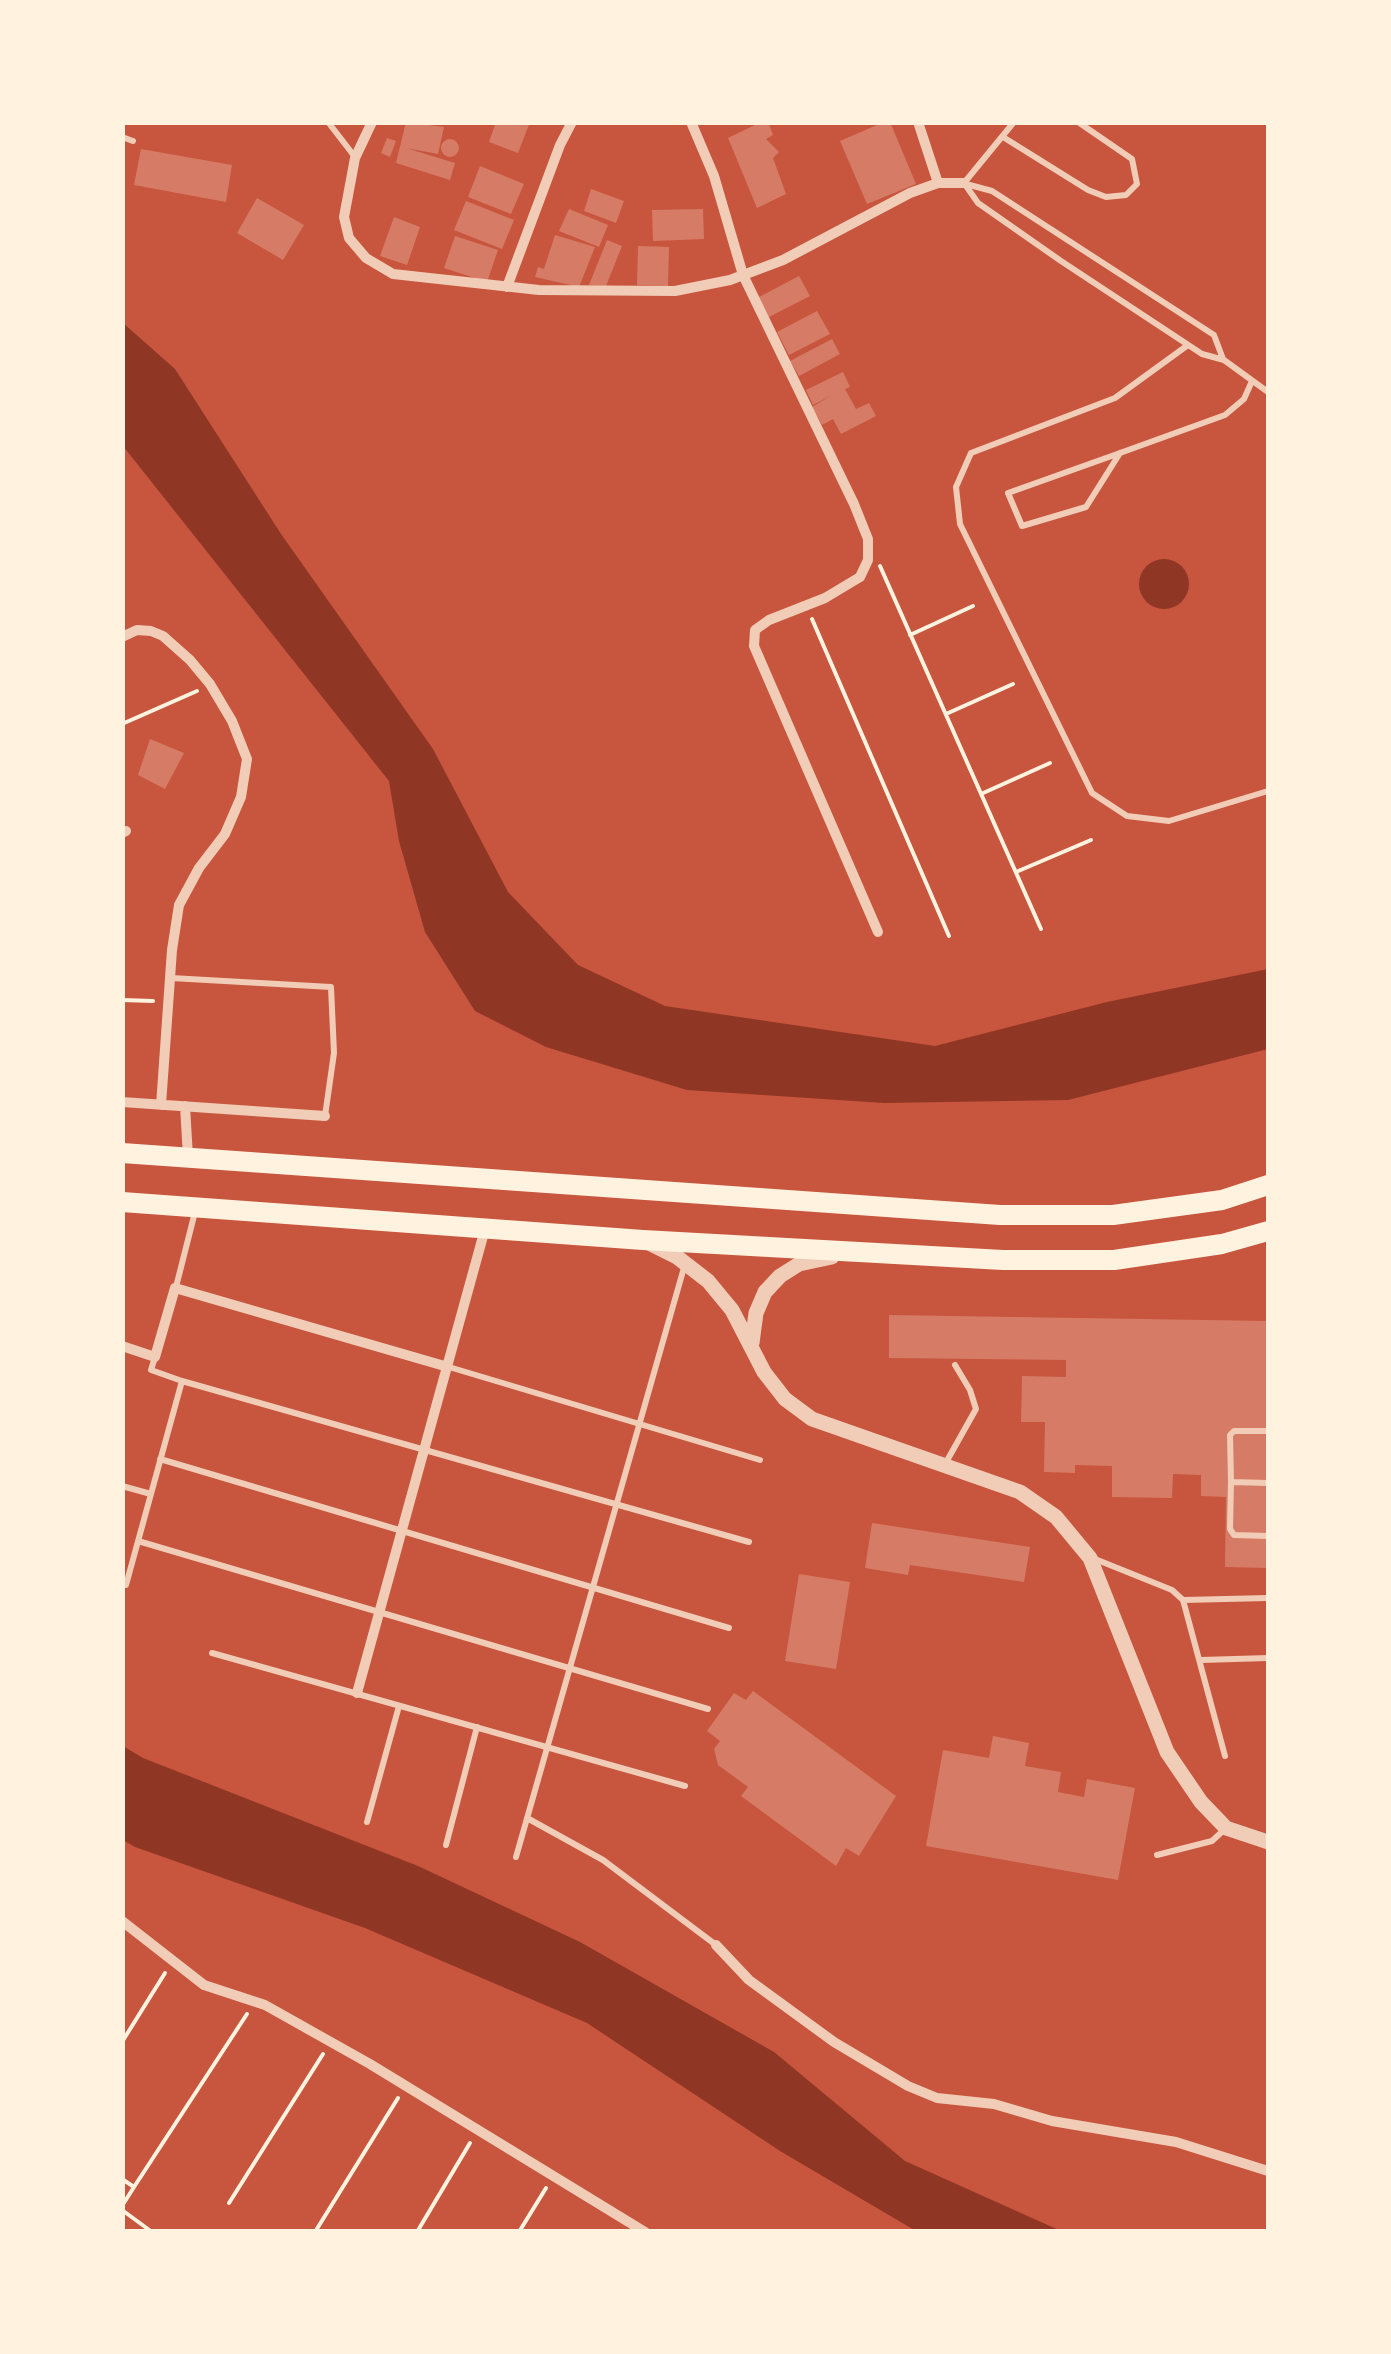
<!DOCTYPE html>
<html>
<head>
<meta charset="utf-8">
<style>
  body { margin:0 }
  #map { position:relative; width:1391px; height:2354px; overflow:hidden; background:#c8553d; font-family:Helvetica,sans-serif }
  canvas { display:block }
  .frame { position:absolute; inset:0; border:125px solid #fff3e0; pointer-events:none }
</style>
</head>
<body>
<div id="map">
<canvas width="1391" height="2354"></canvas>
<div class="frame"></div>
</div>
<script>
const c = document.querySelector('canvas').getContext('2d');
c.lineJoin = 'round';
function fillPath(path, color) { c.fillStyle = color; c.fill(path, 'evenodd'); }
const poly = rows => new Path2D(rows.map(r => 'M' + r).join(''));
function strokePath(path, color, width, dash) { c.strokeStyle = color; c.lineWidth = width; c.lineCap = dash ? 'butt' : 'round'; c.setLineDash(dash || []); c.stroke(path); }
const water = poly([
  [123,323,175,369,281,534,433,749,508,892,578,965,665,1006,935,1046,1107,1002,1268,969,1268,1049,1068,1100,884,1103,687,1090,546,1047,475,1011,425,932,399,841,389,781,123,446],
  '1139 584a25 25 0 1 1 50 0a25 25 0 1 1-50 0Z',
  [123,1746,143,1758,418,1866,580,1942,774,2052,905,2161,1061,2231,916,2231,780,2151,587,2023,365,1928,135,1847,123,1840]
]);
const building = poly([
  [406,122,444,127,438,154,406,148,455,163,450,180,396,163],
  [496,122,530,122,518,153,489,142],
  [761,122,768,122,773,135,766,139,779,152,773,158,786,194,757,208,728,138],
  [884,122,890,122,916,184,867,204,840,141],
  [387,138,396,141,390,157,381,153],
  '441 148a9 9 0 1 1 18 0a9 9 0 1 1-18 0Z',
  [141,149,232,165,226,202,134,185],
  [480,166,524,184,511,214,468,197],
  [591,189,624,201,616,223,584,211],
  [257,198,304,225,283,260,237,233],
  [466,201,514,220,502,249,454,230],
  [569,209,608,225,599,247,559,231],
  [703,209,704,239,653,241,652,210],
  [394,217,420,227,407,265,380,256],
  [555,235,595,247,579,287,535,277,538,267,544,269],
  [455,236,498,250,487,282,444,268],
  [607,240,622,246,606,286,589,285],
  [638,246,669,247,668,286,637,285],
  [799,276,810,296,769,317,759,297],
  [817,311,830,334,789,355,777,332],
  [832,339,840,354,799,376,790,361],
  [843,372,850,387,845,389,856,409,869,403,876,416,841,434,833,419,822,425,812,407,832,395,813,405,806,390],
  [150,739,184,753,165,789,138,775],
  [889,1315,1268,1321,1268,1568,1225,1567,1226,1497,1201,1496,1201,1475,1173,1474,1172,1498,1112,1497,1112,1466,1075,1465,1075,1473,1044,1472,1045,1422,1021,1422,1022,1376,1066,1377,1066,1360,889,1358],
  [872,1523,1030,1547,1024,1582,910,1565,908,1575,865,1568],
  [799,1574,850,1582,836,1669,785,1661],
  [753,1691,896,1796,859,1856,846,1848,836,1866,741,1796,748,1787,718,1765,714,1749,720,1741,707,1731,734,1693,746,1700],
  [993,1736,1029,1743,1025,1766,1061,1772,1058,1792,1084,1797,1087,1779,1135,1788,1118,1880,926,1846,943,1750,989,1758]
]);
const path = poly([
  [880,566,1041,929],
  [812,619,949,936],
  [910,635,973,606],
  [946,714,1013,684],
  [122,724,197,691],
  [981,794,1050,763],
  [1016,872,1091,840],
  [122,1000,153,1001],
  [122,2042,165,1973],
  [122,2179,134,2187,122,2206],
  [134,2187,247,2014],
  [229,2203,323,2054],
  [122,2210,152,2232],
  [315,2232,398,2098],
  [417,2232,470,2143],
  [519,2232,546,2188]
]);
const service = poly([
  [328,122,355,157],
  [122,137,133,141],
  [1003,137,1088,190,1106,197,1126,195,1137,184,1132,159,1078,122],
  [964,183,978,203,1061,261,1202,354,1224,360,1268,392],
  [964,183,1014,122],
  [966,184,992,191,1214,335,1223,359],
  [1188,345,1115,398,971,453,956,487,960,524,1092,793,1127,816,1169,821,1268,791],
  [1120,453,1086,507,1022,526,1008,493,1120,453,1225,415,1244,399,1252,381],
  [171,978,331,987,334,1053,325,1116],
  [176,1287,195,1212],
  [155,1357,151,1370,182,1381,749,1542],
  [449,1367,760,1460],
  [160,1459,729,1628],
  [944,1466,976,1409,970,1390,955,1365],
  [1231,1482,1230,1435,1234,1431,1268,1431],
  [1268,1483,1231,1482,1230,1529,1234,1535,1268,1536],
  [122,1486,151,1494],
  [138,1541,708,1709],
  [1095,1559,1172,1590,1183,1600,1225,1756],
  [122,1584,126,1585,182,1381],
  [1183,1600,1268,1598],
  [212,1653,685,1786],
  [1201,1660,1268,1658],
  [527,1818,603,1860,716,1945],
  [367,1822,399,1706],
  [446,1845,477,1727],
  [1157,1855,1212,1841,1225,1829],
  [516,1857,685,1264]
]);
const minor = poly([
  [372,122,355,158,344,217,349,238,366,258,393,274,539,290,675,291,730,280,783,260,910,193,938,183,964,183],
  [691,122,714,176,743,275,854,504,868,539,868,560,860,577,825,598,769,620,755,630,754,646,878,932],
  [918,122,938,183],
  [507,287,560,145,572,122],
  [122,637,137,630,151,631,163,636,190,660,210,684,232,721,247,759,241,797,225,834,199,868,179,905,172,950,161,1105],
  [122,833,126,831],
  [122,1102,325,1116],
  [185,1106,188,1157],
  [122,1346,155,1357,175,1288,448,1367],
  [357,1693,485,1229],
  [122,1921,204,1985,265,2005,370,2064,645,2232],
  [716,1945,749,1980,834,2042,908,2086,937,2098,994,2104,1052,2121,1176,2142,1268,2171]
]);
const tertiary = poly([
  [651,1244,677,1257,708,1281,732,1310,764,1372,785,1399,812,1419,1020,1492,1056,1517,1090,1558,1167,1752,1201,1802,1226,1828,1268,1842],
  [752,1343,756,1313,765,1292,780,1276,799,1264,832,1257]
]);
const trunk = poly([
  [122,1153,1000,1215,1113,1215,1222,1200,1268,1185],
  [122,1202,643,1240,1003,1260,1114,1260,1222,1244,1268,1231]
]);
fillPath(water, '#8f3625');
fillPath(building, '#d67c66');
strokePath(path, '#fff3e0', 4);
strokePath(service, '#f1ccb7', 6);
strokePath(minor, '#f1ccb7', 10);
strokePath(tertiary, '#f1ccb7', 15);
strokePath(trunk, '#fff3e0', 20);
</script>
</body>
</html>
